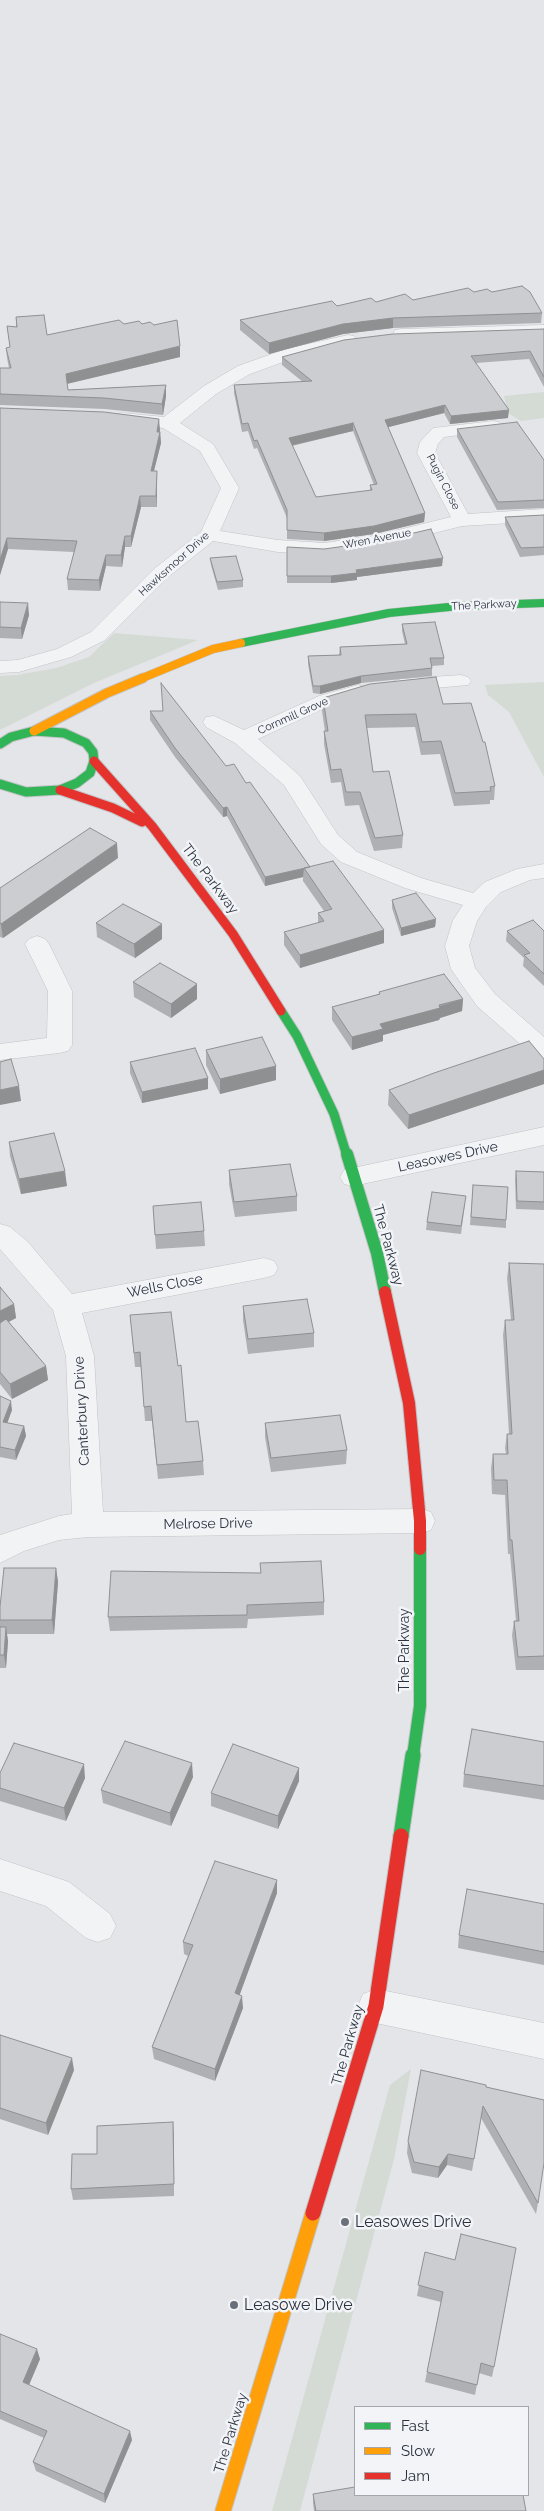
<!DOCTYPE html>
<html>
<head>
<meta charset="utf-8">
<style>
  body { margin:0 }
  #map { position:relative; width:544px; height:2511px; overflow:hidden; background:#e3e5e8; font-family:Raleway,sans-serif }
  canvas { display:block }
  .legend { position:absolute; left:354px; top:2406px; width:175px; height:90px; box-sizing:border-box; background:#f2f4f7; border:1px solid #a2a7ae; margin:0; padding:6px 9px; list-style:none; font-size:15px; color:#2b3340 }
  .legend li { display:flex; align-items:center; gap:10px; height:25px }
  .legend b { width:25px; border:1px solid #a2a7ae }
</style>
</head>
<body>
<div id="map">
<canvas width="544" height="2511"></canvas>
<ul class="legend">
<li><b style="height:6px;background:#30b455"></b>Fast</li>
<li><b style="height:6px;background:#ff9f0a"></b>Slow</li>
<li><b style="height:6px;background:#e5322d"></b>Jam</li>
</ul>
</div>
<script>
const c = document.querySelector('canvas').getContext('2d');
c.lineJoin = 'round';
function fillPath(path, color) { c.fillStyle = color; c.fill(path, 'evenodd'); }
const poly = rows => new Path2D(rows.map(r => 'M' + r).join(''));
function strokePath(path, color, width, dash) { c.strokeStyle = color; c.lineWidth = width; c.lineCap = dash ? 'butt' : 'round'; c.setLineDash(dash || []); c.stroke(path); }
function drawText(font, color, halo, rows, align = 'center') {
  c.font = font + ' Raleway,sans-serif'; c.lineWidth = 5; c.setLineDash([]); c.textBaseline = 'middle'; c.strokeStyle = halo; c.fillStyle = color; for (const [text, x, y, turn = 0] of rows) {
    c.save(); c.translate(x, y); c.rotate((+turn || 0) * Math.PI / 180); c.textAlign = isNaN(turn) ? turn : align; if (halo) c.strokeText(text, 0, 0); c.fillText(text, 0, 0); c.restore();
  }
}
const green = poly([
  [544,392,544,418,521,421,508,413,504,396],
  [114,633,198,640,94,683,0,730,0,676,17,675,56,668,89,657],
  [544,682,544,777,509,712,488,695,485,685],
  [411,2069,394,2159,300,2511,272,2511,390,2085]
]);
const street = poly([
  [544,325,544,335,401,339,395,338,393,334,395,330,401,329,544,325],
  [348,335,354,336,357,340,354,344,297,357,250,374,216,394,180,423,213,444,239,488,220,531,278,540,324,543,374,536,451,517,417,453,420,442,433,428,493,421,499,422,502,426,499,430,444,437,438,444,435,453,468,514,544,509,544,521,462,526,374,548,324,555,278,552,213,541,168,577,105,640,71,657,19,672,0,673,0,661,18,660,57,649,91,632,154,569,201,532,221,488,200,451,163,428,117,422,114,418,117,414,123,413,164,417,204,386,238,366,286,349,348,335],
  [461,675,468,677,471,681,468,685,401,691,394,689,391,685,394,681,401,679,461,675],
  [358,685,365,687,369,691,365,695,333,704,258,739,300,776,338,835,357,852,421,878,473,893,485,882,517,869,544,864,544,878,530,880,501,892,486,907,477,921,469,946,475,968,495,994,544,1037,544,1059,535,1057,477,1006,451,969,445,946,453,920,463,905,405,888,341,862,321,844,284,785,235,743,206,727,203,722,206,717,214,716,244,730,319,696,358,685],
  [37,936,45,939,49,944,72,991,72,1045,68,1051,59,1053,0,1060,0,1044,47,1038,48,991,25,944,29,939,37,936],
  [544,1127,544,1145,353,1186,344,1184,340,1177,344,1170,353,1168,544,1127],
  [0,1224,10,1227,27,1241,72,1294,264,1258,274,1261,278,1268,274,1275,264,1278,82,1313,94,1356,103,1512,420,1509,431,1512,435,1521,431,1530,420,1533,88,1537,59,1540,24,1551,0,1563,0,1535,59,1516,72,1514,66,1356,53,1310,0,1249,0,1224],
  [0,1859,69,1882,110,1914,116,1926,110,1938,98,1942,86,1938,46,1906,0,1891,0,1859],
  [376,1989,544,2023,544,2059,376,2023,363,2018,358,2006,363,1994,376,1989]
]);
const fastFar3 = poly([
  [241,643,389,613,459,606,544,603]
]);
const fastFar2 = poly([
  [0,744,11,737,34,731,64,733,86,743,93,752,94,761,90,773,77,783,60,790,26,792,0,784],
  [281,1011,297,1036,334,1114,347,1156]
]);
const fastFar1 = poly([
  [347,1154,377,1253,385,1292],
  [413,1756,420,1706,420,1549]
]);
const fast = poly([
  [401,1836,413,1755]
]);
const slowFar2 = poly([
  [140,679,213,649,241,643]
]);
const slowFar1 = poly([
  [34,731,107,693,143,678]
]);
const slow = poly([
  [223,2511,313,2213]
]);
const jamFar2 = poly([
  [94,761,152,826,233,934,281,1011],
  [60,790,113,808,142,822]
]);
const jamFar1 = poly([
  [385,1292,409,1403,420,1521,420,1549]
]);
const jam = poly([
  [313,2213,376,2006,401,1836]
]);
const wall = poly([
  [474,292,492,292,542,313,541,323,393,328,343,334,269,354,240,330,240,320,337,306,376,302,413,300],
  [16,317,47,335,124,324,180,357,67,384,68,390,166,385,166,396,163,415,105,409,0,405,0,368,9,368,7,358,6,348,10,347,7,326,16,327],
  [544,329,544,387,529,359,476,363,508,418,450,424,444,413,388,427,425,513,424,522,374,534,324,541,287,539,287,518,257,448,254,449,248,431,242,432,234,393,234,385,303,382,282,365,282,357],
  [353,431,374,485,370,485,370,491,316,497,292,446],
  [0,408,160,430,161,443,154,471,157,471,157,507,141,507,131,547,125,547,122,567,106,566,100,591,68,590,67,579,74,552,8,549,0,575],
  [457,429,544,460,544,508,497,510,457,437],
  [544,515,544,555,520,557,505,525,505,517],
  [287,547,442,566,357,577,357,580,331,583,287,583],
  [210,558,243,580,243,587,218,590,211,565],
  [0,602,29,615,22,639,0,638],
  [402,624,444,658,444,665,432,666,432,676,361,683,320,694,313,693,308,664,308,656,339,655,340,647,405,644,402,631],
  [323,698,443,704,495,786,494,800,490,800,490,804,454,806,440,754,421,755,415,727,366,728,373,772,403,835,402,848,374,851,359,805,345,806,341,782,331,783,324,744,324,731,325,731,322,711],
  [150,711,226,766,246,783,310,867,384,930,384,943,300,968,284,945,284,932,318,923,318,913,324,911,303,881,303,877,265,886,227,816,223,817,175,757,150,720],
  [118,858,3,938,0,937,0,888],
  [392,900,436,919,435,927,401,936,392,908],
  [96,923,162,939,135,958,97,937],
  [507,931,544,931,544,986,523,966,524,958,506,941],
  [133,982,197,984,197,999,171,1018,134,997],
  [379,992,463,999,462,1011,440,1018,439,1020,383,1035,383,1041,352,1050,332,1020,332,1007,379,994],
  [206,1050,276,1066,276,1080,220,1094,206,1065],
  [544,1059,544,1084,408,1129,388,1105,389,1090],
  [130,1062,208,1078,208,1089,142,1103,130,1073],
  [9,1142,67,1186,21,1194,10,1156],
  [229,1170,297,1196,297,1211,235,1217,229,1184],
  [516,1171,544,1172,544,1210,516,1209,515,1179],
  [473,1185,506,1220,506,1228,470,1225],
  [465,1204,461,1234,426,1230,427,1222],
  [153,1206,204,1231,205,1246,156,1249],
  [509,1263,544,1264,544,1670,516,1670,512,1635,514,1621,516,1621,510,1554,508,1554,505,1495,492,1494,491,1468,493,1454,506,1454,505,1448,507,1434,509,1434,503,1335,505,1320,511,1320,507,1278],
  [0,1287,14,1304,16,1318,9,1322,46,1366,48,1380,12,1399,0,1384],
  [243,1306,314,1333,314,1347,248,1354,243,1320],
  [130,1315,178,1366,186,1422,203,1461,204,1475,158,1479,152,1421,145,1421,141,1367,135,1367],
  [0,1396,12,1410,7,1423,24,1426,26,1436,16,1460,0,1457],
  [265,1423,347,1450,346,1464,271,1472,265,1437],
  [260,1563,324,1602,324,1615,248,1619,247,1628,110,1631,108,1617,261,1573],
  [56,1568,58,1582,54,1634,7,1634,8,1641,6,1668,0,1668,0,1607],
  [544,1742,544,1800,463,1787,464,1774],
  [299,1768,299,1781,278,1829,211,1806,211,1793],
  [0,1773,85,1778,66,1821,0,1801],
  [193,1777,171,1826,103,1803,101,1790],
  [277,1893,239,1995,243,2008,215,2081,154,2059,152,2047,188,1956,184,1954,183,1942],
  [544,1904,544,1965,458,1948,459,1935],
  [0,2035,74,2070,48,2135,0,2119],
  [486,2087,538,2203,536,2214,481,2118,472,2171,447,2165,438,2178,412,2173,407,2153,408,2141],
  [174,2134,174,2196,73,2200,71,2189,97,2154],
  [425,2252,494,2367,492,2377,479,2373,475,2395,425,2382,441,2302,417,2296],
  [0,2334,40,2359,29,2385,132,2440,105,2503,36,2471,33,2462,44,2438,0,2419],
  [313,2494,355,2495,526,2511,314,2511,313,2503]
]);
const shadedWall = poly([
  [393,318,393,328,343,334,269,354,269,343,343,324],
  [180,346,180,357,66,384,66,374],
  [166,385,166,396,163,415,162,404],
  [445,405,444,413,385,428,385,420],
  [509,410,508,418,450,424,451,416],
  [159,419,160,430,157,442,157,432],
  [353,423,353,431,289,446,289,438],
  [160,432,161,443,151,482,151,471],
  [157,471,157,507,156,496],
  [140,496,141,507,131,547,131,536],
  [425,513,424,522,374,534,324,541,324,533],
  [125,536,125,547,122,567,121,555],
  [7,538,8,549,0,575,0,560],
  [106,555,106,566,100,591,99,580],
  [443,558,442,566,357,577,357,580,331,583,331,576,356,570],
  [28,603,29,615,22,639,21,628],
  [361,676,361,683,320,694,320,686],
  [227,807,227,816,223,817,223,808],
  [117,843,118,858,3,938,1,924],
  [310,867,304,868,303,877,265,886,265,877],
  [436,919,435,927,401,936,401,928],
  [162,924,162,939,135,958,134,944],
  [384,930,384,943,300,968,300,955],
  [197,984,197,999,171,1018,171,1004],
  [463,999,462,1011,440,1018,439,1020,383,1035,383,1041,352,1050,352,1037,380,1024],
  [276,1066,276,1080,220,1094,220,1079],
  [544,1070,544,1084,408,1129,409,1115],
  [208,1078,208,1089,142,1103,142,1092],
  [19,1086,21,1101,0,1105,0,1090],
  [65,1171,67,1186,21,1194,19,1179],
  [14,1304,16,1318,0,1326,0,1311],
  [46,1366,48,1380,12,1399,10,1384],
  [11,1401,12,1410,4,1432,3,1422],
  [24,1426,26,1436,16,1460,15,1450],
  [56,1568,58,1582,54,1634,52,1620],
  [6,1627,8,1641,6,1668,4,1655],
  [192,1763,193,1777,171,1826,170,1813],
  [84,1764,85,1778,66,1821,64,1808],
  [299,1768,299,1781,278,1829,278,1816],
  [277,1880,277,1893,236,2005,235,1993],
  [242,1996,243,2008,215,2081,215,2069],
  [72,2058,74,2070,48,2135,46,2123],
  [173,2122,174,2134,174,2196,174,2184],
  [448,2154,447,2165,438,2178,439,2167],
  [37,2349,40,2359,26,2392,23,2382],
  [130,2431,132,2440,105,2503,104,2494]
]);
const building = poly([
  [522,286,530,292,542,313,393,318,343,324,269,343,240,320,332,301,337,306,371,298,376,302,405,294,413,300,468,288,474,292,487,289,492,292,522,286],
  [44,315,47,335,119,320,124,324,139,321,142,324,150,322,154,325,177,320,180,346,66,374,68,390,166,385,162,404,104,398,0,394,0,368,11,368,6,348,10,347,7,326,17,327,16,317,44,315],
  [544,329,544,377,530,351,471,356,509,410,451,416,445,405,385,420,425,513,374,526,324,533,287,530,287,510,257,440,254,441,248,423,242,424,234,385,312,381,282,357,344,340,393,334,544,329],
  [353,423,377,484,370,485,372,490,316,497,289,438,353,423],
  [0,408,104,412,159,419,157,432,160,432,151,471,157,471,156,496,140,496,131,536,125,536,121,555,106,555,99,580,67,579,77,541,7,538,0,560,0,408],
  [517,422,544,460,544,500,498,502,457,429,517,422],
  [544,515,544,547,521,548,505,517,544,515],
  [431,529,443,558,356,570,357,573,331,576,287,576,287,547,324,549,375,542,431,529],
  [236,556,243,580,217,582,210,558,236,556],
  [0,602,28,603,21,628,0,627,0,602],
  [435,622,444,658,430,658,432,668,361,676,320,686,313,686,308,656,341,655,340,647,407,644,402,624,435,622],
  [436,677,443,704,471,703,483,742,485,742,495,786,490,787,491,791,455,793,441,741,422,742,416,714,365,715,373,772,389,771,403,835,375,838,360,792,346,792,341,769,331,770,324,731,328,731,323,698,370,684,436,677],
  [161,683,226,766,234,764,246,783,250,782,310,867,265,877,227,807,223,808,175,748,150,711,163,711,161,683],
  [90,828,117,843,1,924,0,923,0,888,90,828],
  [333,861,384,930,300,955,284,932,324,921,318,913,332,909,304,868,333,861],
  [416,893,436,919,401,928,392,900,416,893],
  [123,904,162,924,134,944,96,923,123,904],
  [533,920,544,931,544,974,524,955,530,953,507,931,533,920],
  [160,963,197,984,171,1004,133,982,160,963],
  [444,974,463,999,439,1005,440,1008,380,1024,383,1029,352,1037,332,1007,380,994,379,992,444,974],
  [262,1037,276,1066,220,1079,206,1050,262,1037],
  [529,1041,544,1059,544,1070,409,1115,389,1090,434,1073,529,1041],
  [195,1048,208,1078,142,1092,130,1062,195,1048],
  [11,1059,19,1086,0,1090,0,1062,11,1059],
  [54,1133,65,1171,19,1179,9,1142,54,1133],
  [290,1164,297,1196,234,1202,229,1170,290,1164],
  [516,1171,544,1172,544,1202,517,1201,516,1171],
  [473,1185,508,1187,506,1220,471,1217,473,1185],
  [432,1192,466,1196,461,1226,427,1222,432,1192],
  [201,1202,204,1231,155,1235,153,1206,201,1202],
  [509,1263,544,1264,544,1656,518,1657,514,1621,519,1621,512,1540,510,1540,507,1480,494,1480,493,1454,508,1454,507,1434,512,1434,505,1320,514,1320,509,1263],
  [0,1287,14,1304,0,1311,0,1287],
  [307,1299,314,1333,248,1339,243,1306,307,1299],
  [171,1312,178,1366,181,1365,186,1422,198,1421,203,1461,157,1465,151,1406,144,1407,140,1352,134,1353,130,1315,171,1312],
  [6,1319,46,1366,10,1384,0,1372,0,1323,6,1319],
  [0,1396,11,1401,3,1422,24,1426,15,1450,0,1447,0,1396],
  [340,1415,347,1450,271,1458,265,1423,340,1415],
  [321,1561,324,1602,247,1605,247,1615,108,1617,111,1571,261,1573,260,1563,321,1561],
  [4,1568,56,1568,52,1620,0,1620,0,1607,4,1568],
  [0,1627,6,1627,4,1655,0,1655,0,1627],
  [472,1729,544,1742,544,1786,464,1774,472,1729],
  [125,1741,192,1763,170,1813,101,1790,125,1741],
  [14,1743,84,1764,64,1808,0,1788,0,1773,14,1743],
  [233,1744,299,1768,278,1816,211,1793,233,1744],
  [215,1861,277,1880,235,1993,242,1996,215,2069,152,2047,193,1945,183,1942,215,1861],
  [467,1889,544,1904,544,1952,459,1935,467,1889],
  [0,2035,72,2058,46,2123,0,2108,0,2035],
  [421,2070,486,2085,486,2087,544,2100,544,2163,538,2203,483,2106,474,2159,448,2154,439,2167,414,2162,408,2141,421,2070],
  [173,2122,174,2184,71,2189,72,2154,97,2154,97,2126,173,2122],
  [461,2234,516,2248,494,2367,481,2363,477,2385,427,2372,443,2292,418,2285,425,2252,455,2260,461,2234],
  [0,2334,37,2349,23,2382,130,2431,104,2494,33,2462,47,2431,0,2411,0,2334],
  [355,2487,355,2495,523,2495,526,2511,316,2511,313,2494,355,2487]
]);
const markers = [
  [345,2222,5,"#6b717b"],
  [234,2305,5,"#6b717b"]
];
const farStreetnames = [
  ["Pugin Close",443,482,63],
  ["Wren Avenue",377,539,-11],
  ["Hawksmoor Drive",174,564,-42],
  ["The Parkway",484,605,-3],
  ["Cornmill Grove",293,716,-24]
];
const streetNames = [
  ["The Parkway",210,879,53],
  ["Leasowes Drive",448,1157,-12],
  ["The Parkway",388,1245,75],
  ["Wells Close",165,1286,-11],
  ["Canterbury Drive",82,1411,-93],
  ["Melrose Drive",208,1524,-1],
  ["The Parkway",405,1650,-90],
  ["The Parkway",348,2045,-74],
  ["The Parkway",231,2433,-73]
];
const nearPoinames = [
  ["Leasowes Drive",355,2222],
  ["Leasowe Drive",244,2305]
];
fillPath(green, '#d4dbd4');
strokePath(street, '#c1c3c6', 1);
strokePath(fastFar3, '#c1c3c6', 9);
strokePath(fastFar2, '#c1c3c6', 11);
strokePath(fastFar1, '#c1c3c6', 14);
strokePath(fast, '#c1c3c6', 17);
strokePath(slowFar2, '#c1c3c6', 9);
strokePath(slowFar1, '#c1c3c6', 11);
strokePath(slow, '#c1c3c6', 17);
strokePath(jamFar2, '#c1c3c6', 11);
strokePath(jamFar1, '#c1c3c6', 14);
strokePath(jam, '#c1c3c6', 17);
fillPath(street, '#f2f3f5');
strokePath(fastFar3, '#30b455', 8);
strokePath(fastFar2, '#30b455', 9);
strokePath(fastFar1, '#30b455', 12);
strokePath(fast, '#30b455', 15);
strokePath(slowFar2, '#ff9f0a', 8);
strokePath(slowFar1, '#ff9f0a', 9);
strokePath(slow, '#ff9f0a', 15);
strokePath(jamFar2, '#e5322d', 9);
strokePath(jamFar1, '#e5322d', 12);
strokePath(jam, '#e5322d', 15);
fillPath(wall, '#afb0b3');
fillPath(shadedWall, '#8f9092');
fillPath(building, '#cccdd0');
strokePath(building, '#8f9092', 1);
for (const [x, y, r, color] of markers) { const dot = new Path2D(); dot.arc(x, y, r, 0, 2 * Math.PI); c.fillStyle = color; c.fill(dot); strokePath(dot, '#f2f4f7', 2); }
drawText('11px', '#2b3340', '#f2f4f7', farStreetnames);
drawText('14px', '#2b3340', '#f2f4f7', streetNames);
drawText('16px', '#2b3340', '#f2f4f7', nearPoinames, 'left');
</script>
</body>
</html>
